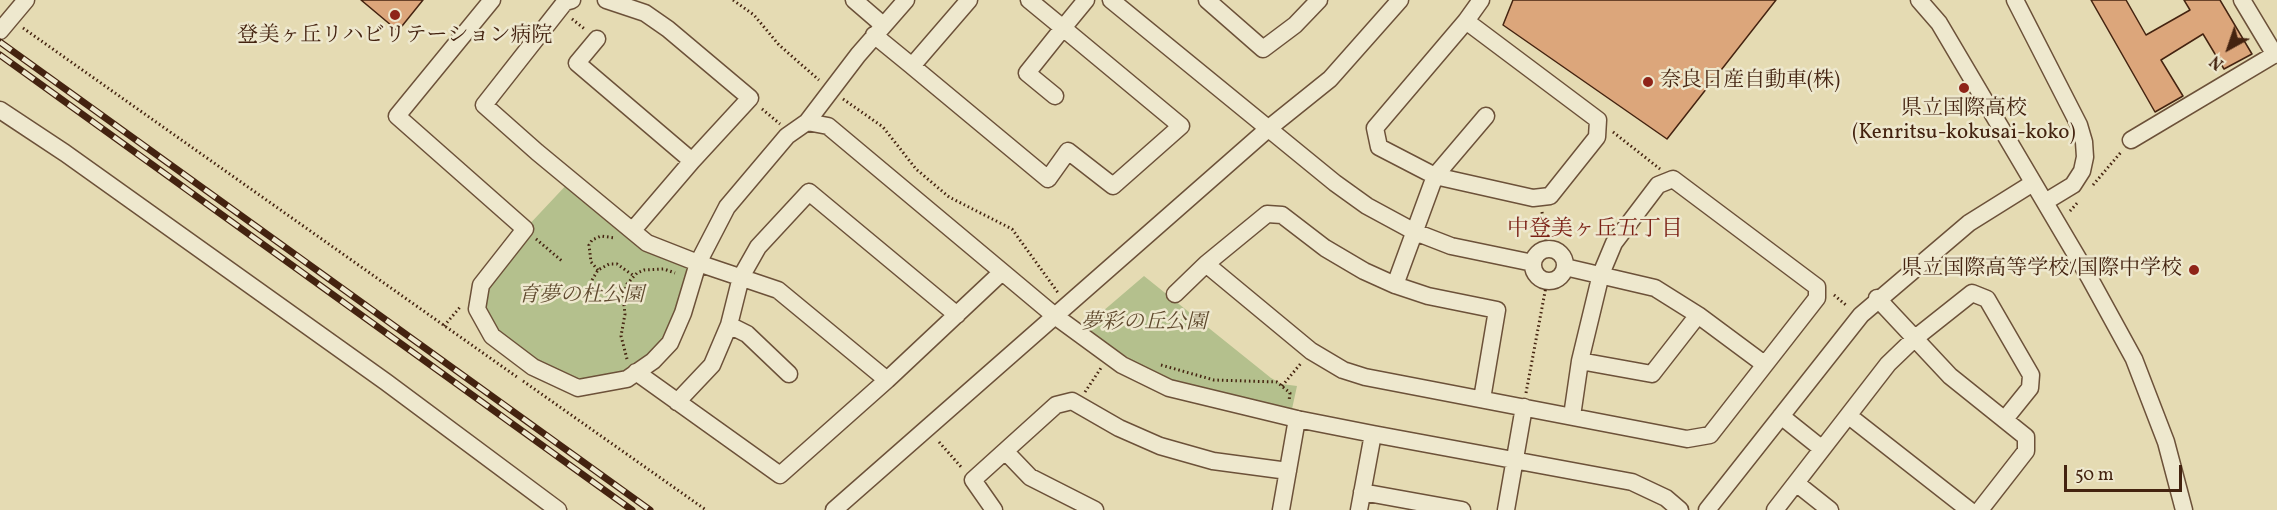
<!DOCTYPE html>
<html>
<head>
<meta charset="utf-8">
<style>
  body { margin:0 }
  #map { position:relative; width:2277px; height:510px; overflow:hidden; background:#e5dbb3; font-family:Vollkorn,serif }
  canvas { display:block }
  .north { position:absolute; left:2199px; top:18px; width:60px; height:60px; -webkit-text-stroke:4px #eee8ce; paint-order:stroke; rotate:220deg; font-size:16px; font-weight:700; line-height:24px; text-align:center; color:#442310 }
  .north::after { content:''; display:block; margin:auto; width:21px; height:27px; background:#442310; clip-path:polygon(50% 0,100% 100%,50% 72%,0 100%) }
  .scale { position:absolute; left:2064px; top:465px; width:118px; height:27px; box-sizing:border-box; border:3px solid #442310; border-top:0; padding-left:8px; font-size:18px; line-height:21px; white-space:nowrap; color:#442310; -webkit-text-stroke:4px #eee8ce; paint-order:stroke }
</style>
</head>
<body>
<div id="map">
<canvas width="2277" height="510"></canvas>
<div class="north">N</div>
<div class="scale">50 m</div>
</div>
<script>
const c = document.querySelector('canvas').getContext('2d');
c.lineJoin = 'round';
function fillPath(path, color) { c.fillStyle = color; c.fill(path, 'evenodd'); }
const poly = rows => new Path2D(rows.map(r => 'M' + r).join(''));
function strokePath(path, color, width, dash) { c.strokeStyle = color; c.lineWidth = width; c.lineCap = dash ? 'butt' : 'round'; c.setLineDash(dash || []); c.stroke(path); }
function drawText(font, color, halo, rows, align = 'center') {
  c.font = font + ' Vollkorn,"Noto Serif JP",serif'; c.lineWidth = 5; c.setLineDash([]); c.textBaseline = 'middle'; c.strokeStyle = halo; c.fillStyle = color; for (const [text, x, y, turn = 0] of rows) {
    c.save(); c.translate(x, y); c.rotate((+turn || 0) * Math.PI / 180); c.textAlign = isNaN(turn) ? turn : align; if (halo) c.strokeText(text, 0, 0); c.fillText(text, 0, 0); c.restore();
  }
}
const green = poly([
  [571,180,633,230,698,263,670,343,627,379,578,388,533,367,477,309,481,285,525,229],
  [1144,276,1271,378,1282,384,1297,386,1292,409,1235,399,1191,388,1145,368,1082,329]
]);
const building = poly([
  [361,0,423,0,398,31,361,0],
  [1513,0,1776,0,1667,139,1503,25,1513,0],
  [2091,0,2126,0,2146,35,2190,10,2184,0,2220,0,2252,54,2224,69,2203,34,2161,60,2183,96,2155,112,2091,0]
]);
const path = poly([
  [733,0,754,15,779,45,819,80],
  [572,19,586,30],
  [23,28,517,377],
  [843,99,883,127,916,169,949,197,1012,229,1059,294],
  [762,109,780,124],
  [1613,132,1660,169],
  [2093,185,2122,151],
  [2070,211,2079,201],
  [1542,212,1546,240],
  [536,239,562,261],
  [598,270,591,262,589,245,592,240,601,236,615,238],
  [592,280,598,270,609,264,617,264,634,276],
  [1834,295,1847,306],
  [444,326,461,306],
  [627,359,621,336,625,314,623,297,627,284,637,273,644,270,664,269,675,273],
  [1161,365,1214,380,1277,382,1290,393,1289,401],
  [523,381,706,510],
  [1282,386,1302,362],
  [1085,392,1101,368],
  [1526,393,1547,281],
  [939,442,962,468]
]);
const minor = poly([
  [492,0,397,116,525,229,481,285,477,309,492,336,533,367,578,388,627,379,653,361,670,343,683,313,698,263,727,207,787,136,807,122,828,126,1055,316,1122,365,1169,388,1297,419,1373,434,1632,482,1666,498,1680,510],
  [572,0,565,2,484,105,537,152,647,243,698,263,778,290,887,380],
  [606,0,645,13,668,29,750,98,692,161,633,230],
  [854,0,883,25],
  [1029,0,1063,28,1086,0],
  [1111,0,1335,183,1367,206,1415,232,1451,246,1533,263],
  [1207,0,1263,49,1295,25,1319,0],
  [1919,0,1939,23,2089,277,2134,359,2166,442,2184,510],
  [2015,0,2079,125,2084,142,2085,157,2082,171,2073,185,2045,202],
  [2242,0,2275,55],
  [1466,21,1598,120,1597,137,1550,196,1533,198,1435,176,1379,147,1375,128,1466,21,1481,0],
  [0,31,26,0],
  [874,35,912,66,969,0],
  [597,39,577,63,692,161],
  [912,66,1048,179,1068,151,1113,186,1181,126,1063,28,1027,73,1055,96],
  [0,110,65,153,386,382,558,510],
  [807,122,858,55,906,0],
  [2131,140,2277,53],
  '1533 265a16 16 0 1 1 32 0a16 16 0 1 1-32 0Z',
  [1206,264,1267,214,1282,215,1325,248,1364,271,1395,285,1428,296,1497,310,1482,399],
  [1565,267,1655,288,1698,315,1764,364],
  [1395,285,1435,176,1486,116],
  [1175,294,1206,264,1311,351,1343,370,1365,377,1687,439,1710,435,1817,298,1817,287,1673,179,1658,185,1614,243,1601,274,1580,361,1572,416],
  [1877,298,1950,376,2026,437,2026,451,1980,510],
  [729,325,747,334,789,374],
  [1580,361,1652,374,1698,315],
  [636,372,780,475,887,380,1002,272],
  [677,402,712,365,729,325,741,277,758,247,809,192,957,315],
  [1781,416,1821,448],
  [1849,416,1969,510],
  [1006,452,1030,477,1095,510],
  [1796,483,1830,510],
  [1362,492,1462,510],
  [834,510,1269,128,1330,79,1400,0],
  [994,510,973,480,1056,405,1072,401,1119,428,1160,446,1213,461,1288,471],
  [1281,510,1297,419],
  [1359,510,1373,434],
  [1506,510,1524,407],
  [1707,510,1861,315,1969,223,2033,183],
  [1775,510,1888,364,1914,339,1972,293,1987,299,2031,375,2030,388,2005,419]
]);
const rail = poly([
  [0,42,650,510],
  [0,55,632,510]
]);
const markers = [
  [395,15,6,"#8f2418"],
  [1648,82,6,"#8f2418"],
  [1964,88,6,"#8f2418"],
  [2194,270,6,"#8f2418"]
];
const poiNames = [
  ["登美ヶ丘リハビリテーション病院",395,37],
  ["奈良日産自動車(株)",1660,82,"left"],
  ["県立国際高校",1964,110],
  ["(Kenritsu-kokusai-koko)",1964,134],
  ["県立国際高等学校/国際中学校",2182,270,"right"]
];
const parkNames = [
  ["育夢の杜公園",581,297],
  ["夢彩の丘公園",1144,324]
];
const neighbourhoodNames = [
  ["中登美ヶ丘五丁目",1595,231]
];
fillPath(green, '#b4c08d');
fillPath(building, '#dca67b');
strokePath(building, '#442310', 1.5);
strokePath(minor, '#6c5139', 19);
strokePath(path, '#442310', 3, [1.5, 3]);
strokePath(minor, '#eee8ce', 16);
strokePath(rail, '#442310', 7);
strokePath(rail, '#eee8ce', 4.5, [14]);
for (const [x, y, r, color] of markers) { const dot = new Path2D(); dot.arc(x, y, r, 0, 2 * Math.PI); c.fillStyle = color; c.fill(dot); strokePath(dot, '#eee8ce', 2); }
drawText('21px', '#442310', '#eee8ce', poiNames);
drawText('italic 21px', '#604a2f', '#eee8ce', parkNames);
drawText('22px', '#7a1f14', '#eee8ce', neighbourhoodNames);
</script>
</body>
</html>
